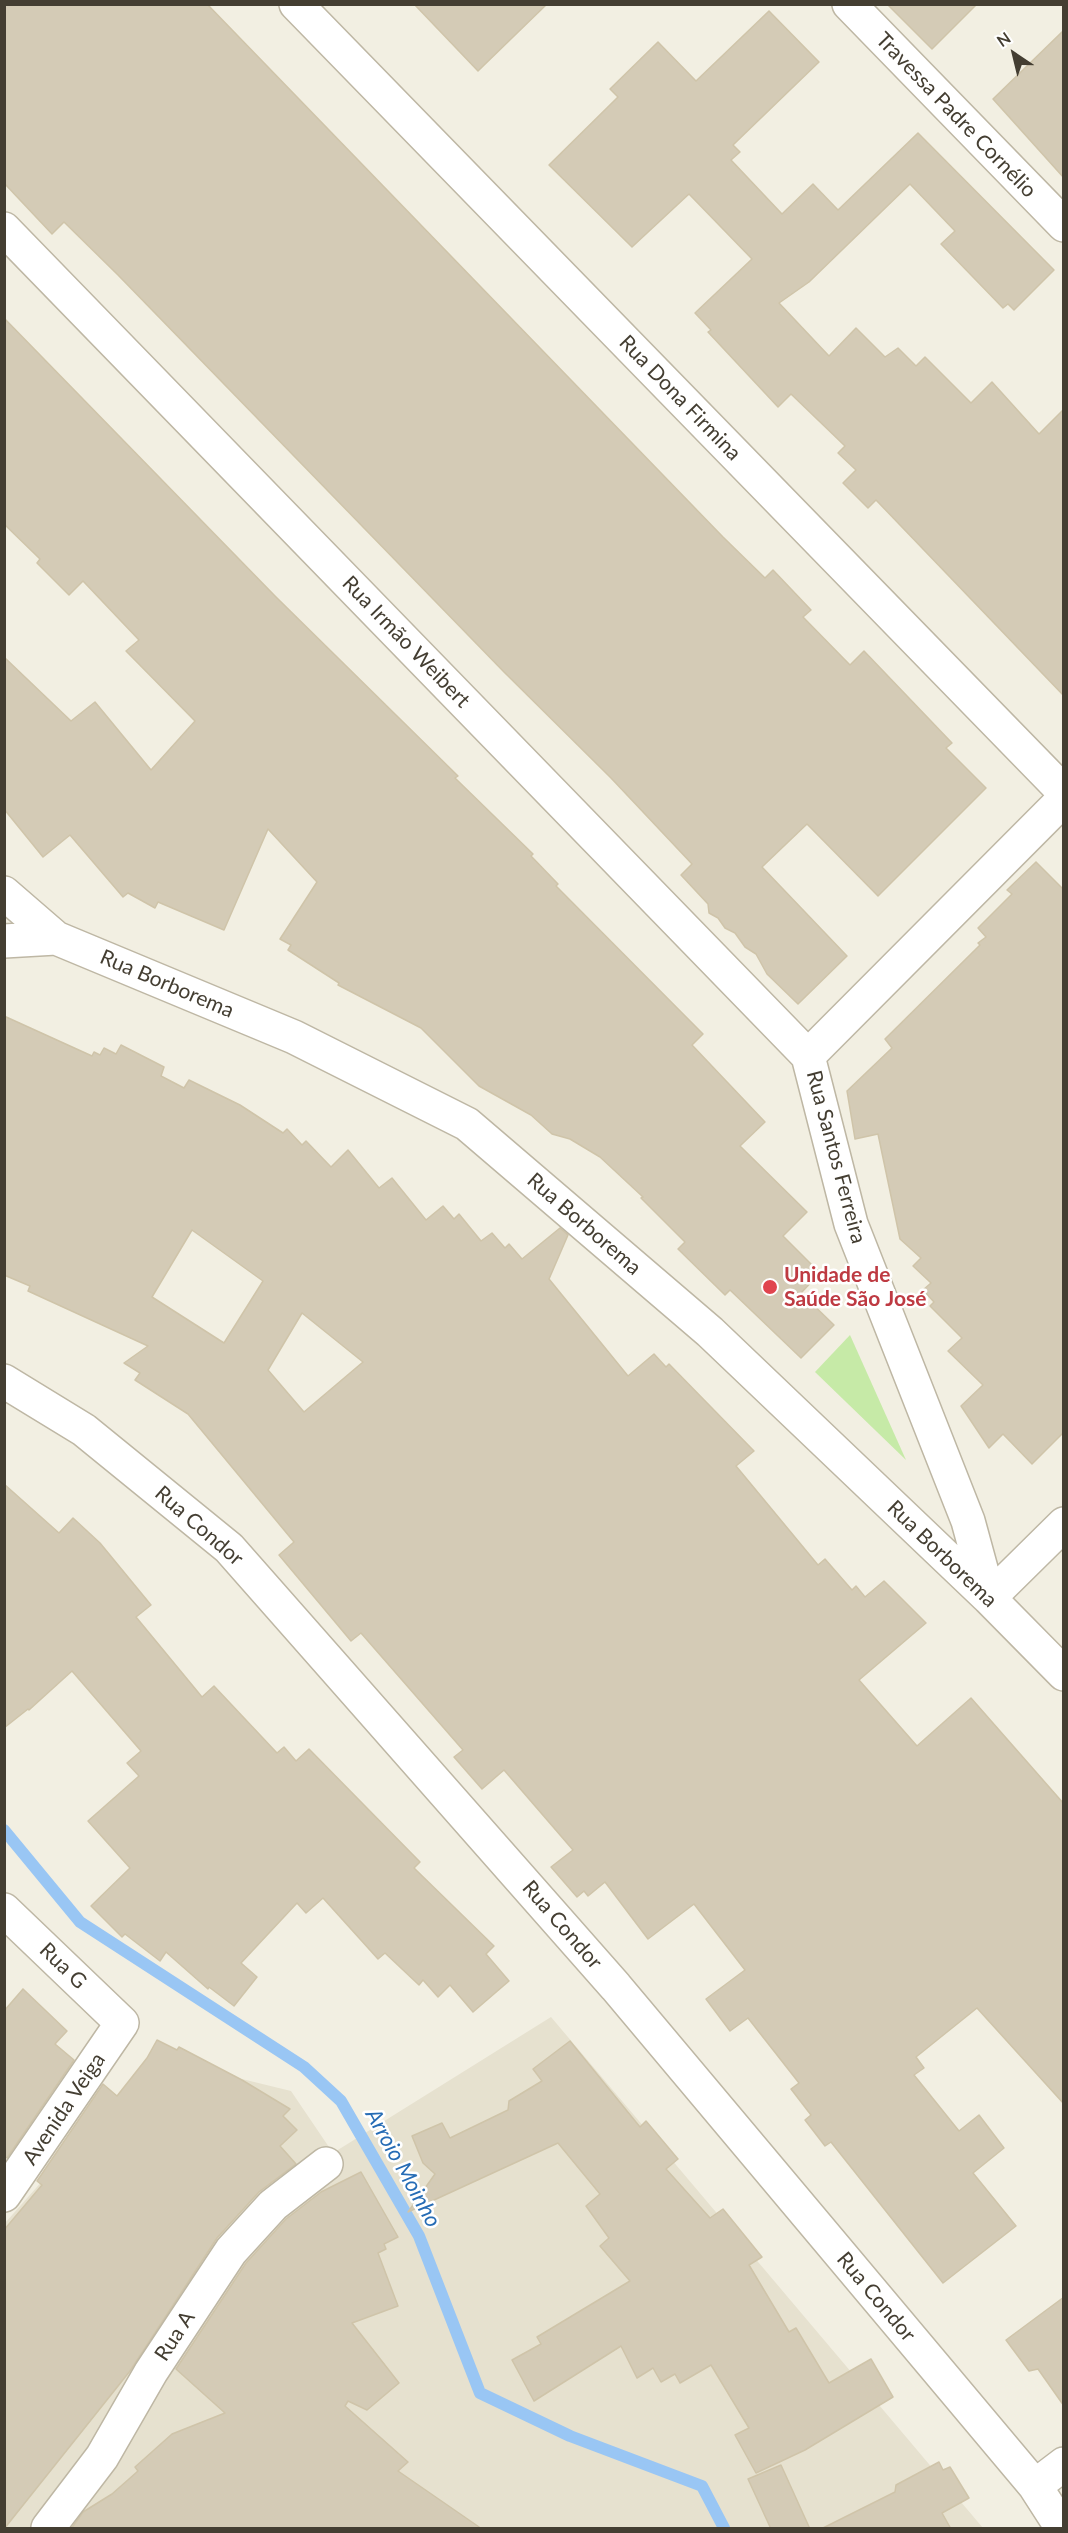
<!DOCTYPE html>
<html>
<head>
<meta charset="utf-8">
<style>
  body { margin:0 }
  #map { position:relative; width:1068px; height:2533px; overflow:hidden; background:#f2efe2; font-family:Lato,sans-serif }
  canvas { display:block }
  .frame { position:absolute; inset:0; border:6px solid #443e32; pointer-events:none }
  .north { position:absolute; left:984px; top:24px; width:60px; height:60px; -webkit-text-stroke:4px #fff; paint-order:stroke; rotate:325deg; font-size:16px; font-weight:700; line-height:24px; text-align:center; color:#443e32 }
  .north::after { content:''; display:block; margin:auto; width:21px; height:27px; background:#443e32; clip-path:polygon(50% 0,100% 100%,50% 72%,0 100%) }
</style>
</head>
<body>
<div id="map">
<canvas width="1068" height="2533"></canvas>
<div class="frame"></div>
<div class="north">N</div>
</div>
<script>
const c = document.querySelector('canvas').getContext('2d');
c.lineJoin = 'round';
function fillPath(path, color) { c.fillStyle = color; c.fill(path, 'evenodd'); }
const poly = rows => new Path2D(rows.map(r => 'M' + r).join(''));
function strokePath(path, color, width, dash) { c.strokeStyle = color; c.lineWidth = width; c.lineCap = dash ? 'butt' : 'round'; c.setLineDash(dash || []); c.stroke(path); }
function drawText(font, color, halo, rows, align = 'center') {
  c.font = font + ' Lato,sans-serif'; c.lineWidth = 5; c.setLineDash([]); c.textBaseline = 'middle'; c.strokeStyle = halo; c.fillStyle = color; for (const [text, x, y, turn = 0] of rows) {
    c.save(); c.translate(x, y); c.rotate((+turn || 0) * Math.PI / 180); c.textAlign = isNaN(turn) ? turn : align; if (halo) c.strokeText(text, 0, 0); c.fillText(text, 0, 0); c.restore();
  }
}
const residential = poly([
  [551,2017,983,2528,5,2528,5,2223,152,2057,291,2091,333,2153]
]);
const green = poly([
  [850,1335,906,1460,815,1372]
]);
const stream = poly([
  [4,1830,80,1922,304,2067,341,2101,419,2236,480,2393,570,2436,702,2486,724,2528]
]);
const building = poly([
  [4,4,207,4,723,537,765,578,773,570,811,610,803,617,850,665,864,651,952,743,946,748,986,788,878,896,807,824,762,867,847,956,798,1004,767,974,756,954,745,947,735,933,725,928,718,918,709,913,708,904,681,875,692,864,611,778,504,672,118,275,64,222,52,234,4,183,4,4],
  [414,4,547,4,478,71,414,4],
  [887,4,977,4,932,49,887,4],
  [769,11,819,62,733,145,740,152,731,160,782,214,813,184,838,210,918,133,1054,270,1014,310,1008,304,1003,308,941,244,955,231,910,184,809,282,779,303,829,356,856,328,885,357,898,348,916,366,925,357,971,403,992,382,1039,434,1064,409,1064,696,876,500,868,508,843,483,856,470,838,453,845,446,791,394,778,407,708,332,711,330,695,313,752,259,689,194,632,247,549,165,618,97,610,89,658,42,696,81,769,11],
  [1064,30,1064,178,993,99,1064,30],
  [4,318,276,597,458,776,455,778,533,854,531,856,558,884,556,886,703,1034,692,1045,765,1122,740,1146,807,1212,783,1236,820,1273,801,1293,834,1325,801,1358,730,1290,725,1295,678,1249,685,1242,641,1198,643,1197,600,1157,570,1139,552,1134,531,1115,479,1086,421,1028,338,985,339,983,288,950,291,945,280,939,317,882,268,829,224,930,158,902,155,908,128,893,123,897,70,835,43,857,4,809,4,657,71,721,95,702,151,770,195,721,126,651,139,640,83,581,69,595,37,563,40,559,4,524,4,318],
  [1036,862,1064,890,1064,1432,1032,1464,1003,1434,989,1448,961,1406,983,1385,948,1351,962,1338,930,1306,934,1302,923,1290,931,1283,913,1266,921,1258,900,1239,878,1134,855,1139,847,1091,892,1048,885,1039,980,945,978,943,986,937,978,928,1012,894,1007,890,1036,862],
  [4,1016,92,1056,94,1052,100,1055,104,1048,116,1054,121,1045,164,1067,161,1076,184,1088,189,1080,240,1105,283,1133,287,1129,302,1145,306,1141,331,1167,348,1150,379,1188,392,1178,426,1220,443,1206,454,1219,459,1214,481,1241,492,1233,505,1248,509,1244,522,1259,560,1228,568,1235,549,1279,628,1376,654,1354,666,1367,669,1364,754,1451,736,1466,818,1565,825,1559,852,1590,856,1586,865,1597,884,1581,926,1623,859,1680,917,1746,971,1698,1064,1804,1064,2104,977,2008,916,2057,924,2068,914,2075,959,2131,979,2115,1004,2148,973,2173,1016,2226,943,2283,831,2142,825,2146,805,2120,811,2115,791,2089,799,2083,748,2018,730,2031,706,1999,745,1970,694,1904,648,1939,605,1882,588,1896,584,1891,577,1897,551,1867,573,1850,504,1770,482,1789,454,1757,463,1750,361,1633,351,1641,279,1555,294,1542,188,1414,135,1380,140,1373,124,1363,148,1346,28,1291,30,1286,4,1275,4,1016],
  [192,1230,263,1281,224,1343,152,1297,192,1230],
  [302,1313,363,1362,304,1412,268,1370,302,1313],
  [4,1484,59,1533,73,1518,100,1543,151,1605,136,1617,202,1697,214,1686,277,1753,284,1747,296,1761,309,1749,420,1862,414,1868,494,1946,486,1954,509,1981,473,2012,450,1985,438,1997,423,1980,419,1985,385,1953,378,1959,323,1898,306,1913,297,1903,241,1963,257,1977,234,2006,209,1987,208,1989,166,1952,160,1961,125,1934,122,1937,91,1906,130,1868,88,1821,139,1776,127,1763,141,1751,72,1671,29,1710,28,1709,4,1728,4,1484],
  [23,1989,67,2031,55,2044,74,2060,7,2158,4,2156,4,2011,23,1989],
  [157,2040,177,2050,179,2047,242,2080,290,2109,283,2116,297,2130,280,2146,296,2164,259,2192,217,2238,130,2371,4,2529,4,2230,42,2185,37,2181,103,2084,117,2096,147,2058,157,2040],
  [570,2041,640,2127,646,2121,678,2159,666,2169,710,2218,723,2209,762,2257,749,2265,789,2332,796,2328,829,2383,871,2359,893,2397,805,2450,756,2473,735,2435,749,2428,711,2365,680,2383,675,2374,661,2382,653,2368,637,2378,621,2346,534,2401,512,2360,541,2344,537,2337,630,2281,600,2246,609,2238,586,2206,600,2194,558,2143,408,2212,435,2174,423,2163,412,2136,442,2123,450,2138,508,2110,509,2101,542,2081,533,2069,570,2041],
  [361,2172,398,2237,384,2244,386,2249,378,2253,398,2306,352,2323,399,2383,367,2410,348,2401,345,2406,408,2462,398,2471,482,2529,71,2529,83,2512,112,2494,138,2471,135,2467,172,2434,225,2413,176,2369,246,2263,286,2219,321,2192,361,2172],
  [1064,2297,1064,2406,1038,2369,1029,2371,1006,2340,1064,2297],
  [939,2462,943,2470,950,2467,969,2498,942,2513,951,2529,821,2529,895,2492,896,2485,939,2462],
  [781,2465,810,2529,771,2529,748,2479,781,2465]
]);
const minor = poly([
  [849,4,1064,225],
  [4,229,808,1056],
  [4,893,56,938],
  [4,941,56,938,294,1037,467,1124,710,1332,989,1598,1064,1674],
  [4,1381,84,1430,229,1548,616,1987,1035,2486,1062,2528],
  [989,1598,968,1521,851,1224,808,1056,1064,799],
  [989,1598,1064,1524],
  [4,1910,122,2023,4,2195],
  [1035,2486,1064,2464],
  [48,2528,102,2457,151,2372,231,2251,273,2205,326,2164]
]);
const tertiary = poly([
  [296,4,1064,792]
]);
const markers = [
  [770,1287,8,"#e0444e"]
];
const streetNames = [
  ["Travessa Padre Cornélio",956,115,46],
  ["Rua Dona Firmina",680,398,46],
  ["Rua Irmão Weibert",406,642,46],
  ["Rua Borborema",167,984,23],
  ["Rua Santos Ferreira",836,1157,75],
  ["Rua Borborema",584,1224,41],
  ["Rua Condor",199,1526,41],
  ["Rua Borborema",942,1554,44],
  ["Rua Condor",562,1925,49],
  ["Rua G",63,1966,44],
  ["Avenida Veiga",64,2109,-56],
  ["Rua Condor",876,2297,50],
  ["Rua A",175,2336,-57]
];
const healthNames = [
  ["Unidade de",784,1275],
  ["Saúde São José",784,1299]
];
const waterNames = [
  ["Arroio Moinho",403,2168,61]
];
fillPath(residential, '#e6e1cf');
fillPath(green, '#c6eaa7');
strokePath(stream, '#99c6f4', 12);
fillPath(building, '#d4cbb6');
strokePath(building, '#cfc4a9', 1.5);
strokePath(minor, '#beb7a4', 36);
strokePath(tertiary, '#beb7a4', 36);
strokePath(minor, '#fff', 33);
strokePath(tertiary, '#fff', 33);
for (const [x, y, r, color] of markers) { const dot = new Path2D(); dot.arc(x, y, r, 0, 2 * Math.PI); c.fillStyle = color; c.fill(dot); strokePath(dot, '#fff', 2); }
drawText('21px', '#443e32', '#fff', streetNames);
drawText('bold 21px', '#be3a42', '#fff', healthNames, 'left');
drawText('italic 22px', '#266cb5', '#fff', waterNames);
</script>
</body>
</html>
